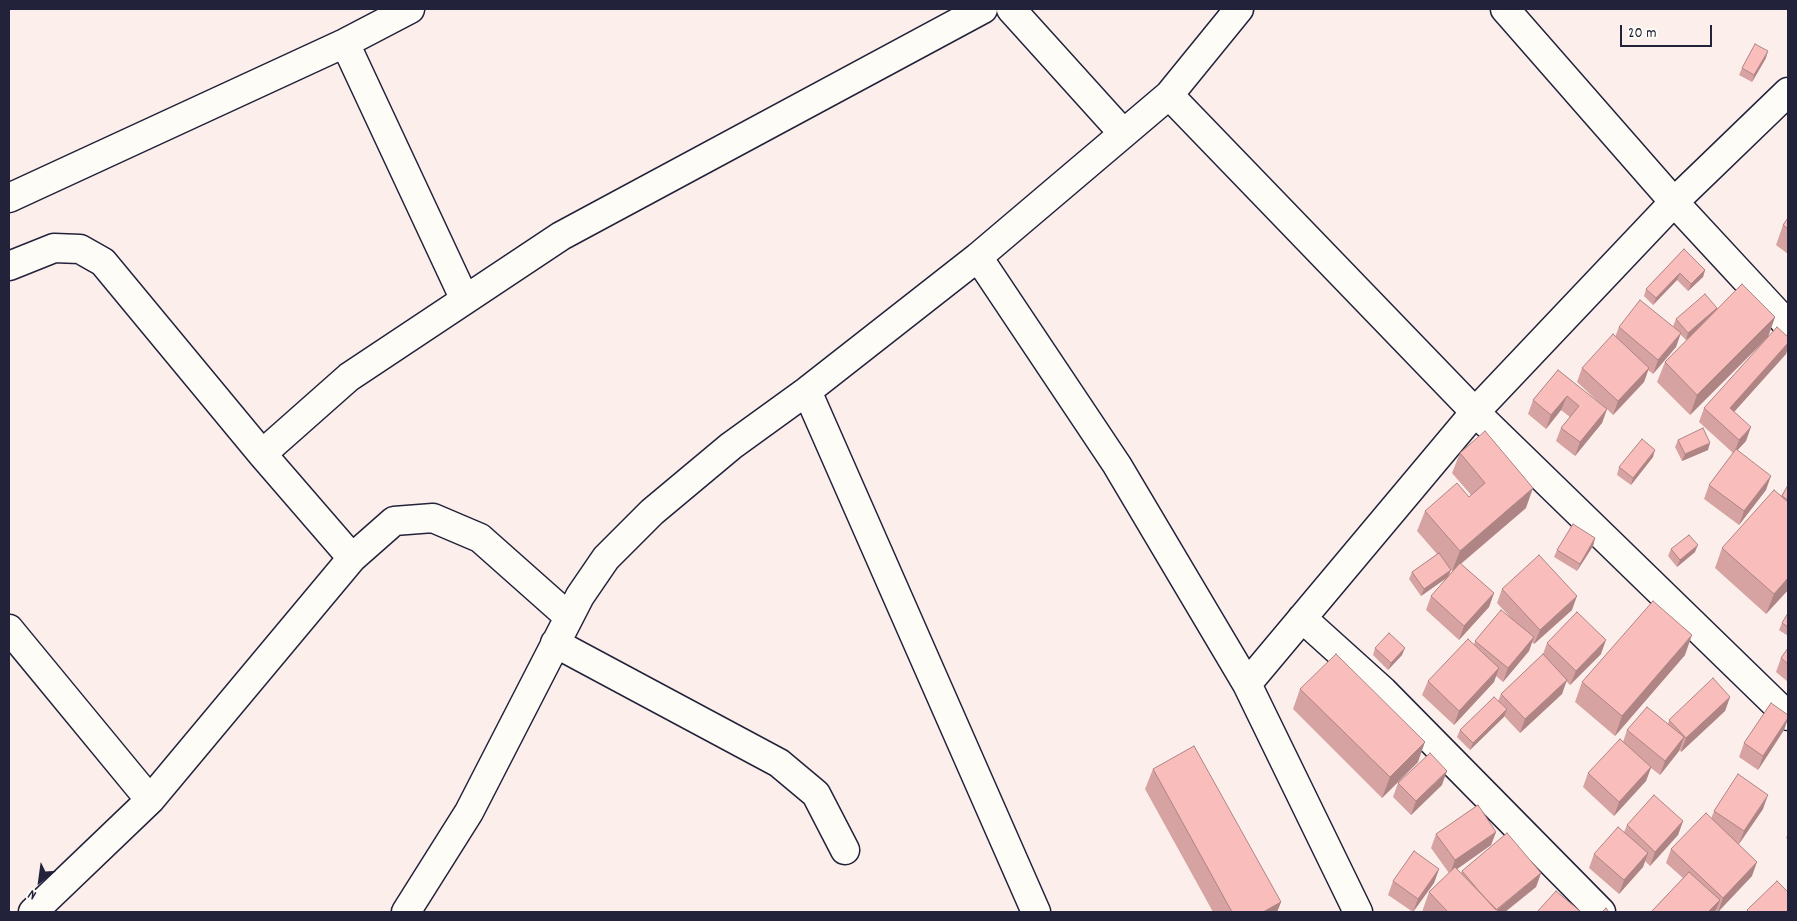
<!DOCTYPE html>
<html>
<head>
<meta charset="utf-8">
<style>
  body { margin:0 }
  #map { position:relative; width:1797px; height:921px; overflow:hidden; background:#fcefeb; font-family:Dekko,sans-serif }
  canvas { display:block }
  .frame { position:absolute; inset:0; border:10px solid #22223b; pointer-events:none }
  .north { position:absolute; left:15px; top:856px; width:50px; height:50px; -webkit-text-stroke:4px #fdfcf7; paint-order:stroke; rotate:210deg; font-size:14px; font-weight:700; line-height:20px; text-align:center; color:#22223b }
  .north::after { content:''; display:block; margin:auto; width:18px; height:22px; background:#22223b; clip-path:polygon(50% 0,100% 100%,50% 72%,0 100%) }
  .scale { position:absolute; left:1620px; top:25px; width:92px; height:22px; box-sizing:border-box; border:2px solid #22223b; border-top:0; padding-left:6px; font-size:15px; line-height:18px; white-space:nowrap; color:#22223b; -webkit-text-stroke:4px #fdfcf7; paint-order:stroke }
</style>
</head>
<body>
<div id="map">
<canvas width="1797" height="921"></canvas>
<div class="frame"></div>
<div class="north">N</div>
<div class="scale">20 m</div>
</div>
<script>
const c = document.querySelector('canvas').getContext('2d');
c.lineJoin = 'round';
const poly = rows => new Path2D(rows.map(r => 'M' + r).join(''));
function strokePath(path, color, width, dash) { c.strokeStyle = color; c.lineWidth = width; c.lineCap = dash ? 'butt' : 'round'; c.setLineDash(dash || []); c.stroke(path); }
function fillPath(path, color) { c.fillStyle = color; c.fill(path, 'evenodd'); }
const street = poly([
  [1011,9,1123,133],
  [1505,9,1674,202,1788,325],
  [345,43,465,300],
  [1169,95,1475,412,1788,716],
  [9,198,345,43,410,9],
  [978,257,1117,465,1247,684,1358,912],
  [9,266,54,248,80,249,103,262,262,454,352,558],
  [807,391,1036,912],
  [262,454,349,377,561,236,983,9],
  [1302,618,1383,691,1601,912],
  [9,629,150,800],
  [555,643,779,763,816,794,845,850],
  [1247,684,1475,412,1674,202,1788,92],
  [33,912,150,800,352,558,394,521,433,518,480,538,569,617],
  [406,912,469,812,580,596,606,558,652,512,731,446,807,391,978,257,1169,95,1239,9]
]);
const wall = poly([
  [1766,58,1752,82,1739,75,1742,68],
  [1788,218,1788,254,1776,245,1783,225],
  [1684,249,1705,270,1703,277,1688,291,1677,280,1653,305,1644,296,1646,289],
  [1717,308,1775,317,1768,337,1690,415,1657,382,1665,362,1690,337,1686,340,1680,334,1676,347,1653,374,1648,370,1644,382,1613,415,1607,409,1602,423,1575,456,1556,441,1561,428,1570,417,1561,410,1546,429,1528,414,1533,400,1558,370,1606,409,1577,382,1582,368,1615,337,1619,327,1676,329,1673,326,1676,319],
  [1788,337,1788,347,1786,354,1734,412,1746,441,1737,450,1766,490,1739,525,1704,499,1709,485,1733,453,1699,422,1704,408],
  [1678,440,1708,450,1682,461,1675,447],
  [1460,453,1526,508,1461,564,1494,593,1489,607,1459,640,1426,610,1431,596,1457,567,1452,571,1448,566,1451,570,1448,577,1421,596,1409,579,1412,572,1437,554,1417,531,1425,511,1469,497,1471,495,1452,473],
  [1653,457,1631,485,1617,475,1619,467],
  [1788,485,1788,590,1766,614,1715,568,1722,548,1781,496],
  [1595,538,1593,546,1577,571,1554,557,1557,550],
  [1671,549,1695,552,1677,567,1668,556],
  [1502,589,1572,610,1534,644,1532,642,1529,651,1503,682,1496,676,1494,682,1454,725,1422,695,1428,681,1474,645,1475,641,1509,616,1497,603],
  [1788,613,1788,636,1779,630,1782,623],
  [1547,643,1601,654,1570,685,1566,681,1562,694,1520,733,1504,716,1470,750,1457,737,1460,730,1498,701,1501,694,1543,654],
  [1375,648,1402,655,1388,670,1373,655],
  [1788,648,1788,682,1776,672,1781,658],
  [1685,655,1615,736,1575,702,1582,682],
  [1300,689,1418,762,1382,798,1293,709],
  [1730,697,1725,711,1681,752,1680,750,1660,775,1651,768,1646,781,1614,816,1583,787,1588,773,1623,742,1627,730,1668,724,1669,720],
  [1788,715,1788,719,1784,730,1758,770,1739,757,1744,743],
  [1153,769,1281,902,1277,912,1213,912,1145,789],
  [1398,783,1442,785,1411,815,1393,797],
  [1763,809,1739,844,1752,876,1718,912,1716,910,1715,912,1651,912,1683,878,1666,863,1671,849,1711,819,1714,811],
  [1683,821,1678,835,1650,866,1645,861,1643,867,1619,894,1589,868,1594,854,1624,832,1627,825],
  [1496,832,1491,845,1457,869,1461,873,1462,871,1541,873,1536,887,1505,912,1422,912,1429,892,1449,873,1431,848,1436,834],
  [1788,832,1788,840,1786,838],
  [1439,869,1434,883,1413,912,1388,895,1393,881]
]);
const shadedWall = poly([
  [1768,51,1766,58,1752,82,1754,75],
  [1705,270,1703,277,1688,291,1691,284],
  [1680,273,1677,280,1653,305,1656,298],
  [1717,308,1715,316,1686,340,1688,333],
  [1775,317,1768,337,1690,415,1697,395],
  [1681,333,1676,347,1653,374,1658,360],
  [1788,343,1788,347,1786,354,1725,422,1730,408],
  [1649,368,1644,382,1613,415,1618,401],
  [1567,396,1561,410,1546,429,1551,415],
  [1607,409,1602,423,1575,456,1580,442],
  [1751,427,1746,441,1734,454,1739,440],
  [1710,443,1708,450,1682,461,1685,454],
  [1655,450,1653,457,1631,485,1633,478],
  [1771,476,1766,490,1739,525,1744,511],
  [1533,488,1526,508,1452,571,1460,551],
  [1595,538,1593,546,1577,571,1580,564],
  [1698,545,1695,552,1677,567,1680,560],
  [1451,570,1448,577,1421,596,1424,589],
  [1788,578,1788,590,1766,614,1774,594],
  [1494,593,1489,607,1459,640,1464,626],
  [1577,596,1572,610,1534,644,1540,630],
  [1692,635,1685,655,1615,736,1622,716],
  [1534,637,1529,651,1503,682,1508,668],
  [1606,640,1601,654,1570,685,1576,671],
  [1405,648,1402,655,1388,670,1391,663],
  [1499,668,1494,682,1454,725,1459,711],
  [1567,680,1562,694,1520,733,1525,719],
  [1730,697,1725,711,1681,752,1686,738],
  [1507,709,1504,717,1470,750,1473,743],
  [1788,718,1784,730,1758,770,1763,756],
  [1684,737,1679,751,1660,775,1665,761],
  [1425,742,1418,762,1382,798,1390,777],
  [1651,767,1646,781,1614,816,1619,802],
  [1447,771,1442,785,1411,815,1416,801],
  [1768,795,1763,809,1739,844,1744,831],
  [1683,821,1678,835,1650,866,1655,852],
  [1496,832,1491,845,1450,874,1455,860],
  [1648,853,1643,867,1619,894,1624,880],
  [1757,862,1752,876,1718,912,1723,898],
  [1439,869,1434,883,1413,912,1418,899],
  [1541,873,1536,887,1505,912,1495,912,1496,911],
  [1720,900,1715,912,1708,912],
  [1281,902,1277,912,1263,912]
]);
const building = poly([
  [1755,44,1768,51,1754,75,1742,68,1755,44],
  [1788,218,1788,229,1783,225,1788,218],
  [1684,249,1705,270,1691,284,1680,273,1656,298,1646,289,1684,249],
  [1742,284,1775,317,1697,395,1665,362,1742,284],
  [1705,294,1717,308,1688,333,1676,319,1705,294],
  [1640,300,1681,333,1658,360,1619,327,1640,300],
  [1777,327,1788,337,1788,343,1730,408,1751,427,1739,440,1704,408,1777,327],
  [1613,334,1649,368,1618,401,1582,368,1613,334],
  [1558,370,1607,409,1580,442,1561,428,1579,406,1567,396,1551,415,1533,400,1558,370],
  [1703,428,1710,443,1685,454,1678,440,1703,428],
  [1485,431,1533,488,1460,551,1425,511,1457,483,1469,497,1485,483,1460,453,1485,431],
  [1642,439,1655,450,1633,478,1619,467,1642,439],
  [1736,449,1771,476,1744,511,1709,485,1736,449],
  [1788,485,1788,500,1782,496,1788,485],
  [1774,490,1788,502,1788,578,1774,594,1722,548,1774,490],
  [1573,524,1595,538,1580,564,1557,550,1573,524],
  [1689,535,1698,545,1680,560,1671,549,1689,535],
  [1439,553,1451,570,1424,589,1412,572,1439,553],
  [1539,555,1577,596,1540,630,1502,589,1539,555],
  [1460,563,1494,593,1464,626,1431,596,1460,563],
  [1653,601,1692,635,1622,716,1582,682,1653,601],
  [1501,610,1534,637,1508,668,1475,641,1501,610],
  [1577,612,1606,640,1576,671,1547,643,1577,612],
  [1788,613,1788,627,1782,623,1788,613],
  [1389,633,1405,648,1391,663,1375,648,1389,633],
  [1468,639,1499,668,1459,711,1428,681,1468,639],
  [1788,648,1788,664,1781,658,1788,648],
  [1336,654,1425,742,1390,777,1300,689,1336,654],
  [1543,654,1567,680,1525,719,1501,694,1543,654],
  [1713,678,1730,697,1686,738,1669,720,1713,678],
  [1494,697,1507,709,1473,743,1460,730,1494,697],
  [1771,703,1788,715,1788,718,1763,756,1744,743,1771,703],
  [1647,707,1684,737,1665,761,1627,730,1647,707],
  [1620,739,1651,767,1619,802,1588,773,1620,739],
  [1194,746,1281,902,1263,912,1232,912,1153,769,1194,746],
  [1430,753,1447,771,1416,801,1398,783,1430,753],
  [1738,774,1768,795,1744,831,1714,811,1738,774],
  [1654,795,1683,821,1655,852,1627,825,1654,795],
  [1478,805,1496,832,1455,860,1436,834,1478,805],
  [1706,813,1757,862,1723,898,1671,849,1706,813],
  [1618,827,1648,853,1624,880,1594,854,1618,827],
  [1507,833,1541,873,1496,910,1484,897,1462,871,1507,833],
  [1414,851,1439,869,1418,899,1393,881,1414,851],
  [1455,867,1499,912,1448,912,1429,892,1455,867],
  [1689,872,1720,900,1708,912,1651,912,1689,872],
  [1777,881,1788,892,1788,912,1749,912,1747,910,1777,881],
  [1556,891,1581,912,1537,912,1556,891],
  [1606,908,1609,912,1602,912,1606,908]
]);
strokePath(street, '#22223b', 31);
strokePath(street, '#fdfcf7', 28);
fillPath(wall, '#d6a3a2');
fillPath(shadedWall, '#ae8484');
fillPath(building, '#f9bdbc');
strokePath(building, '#ae8484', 1);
</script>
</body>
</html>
